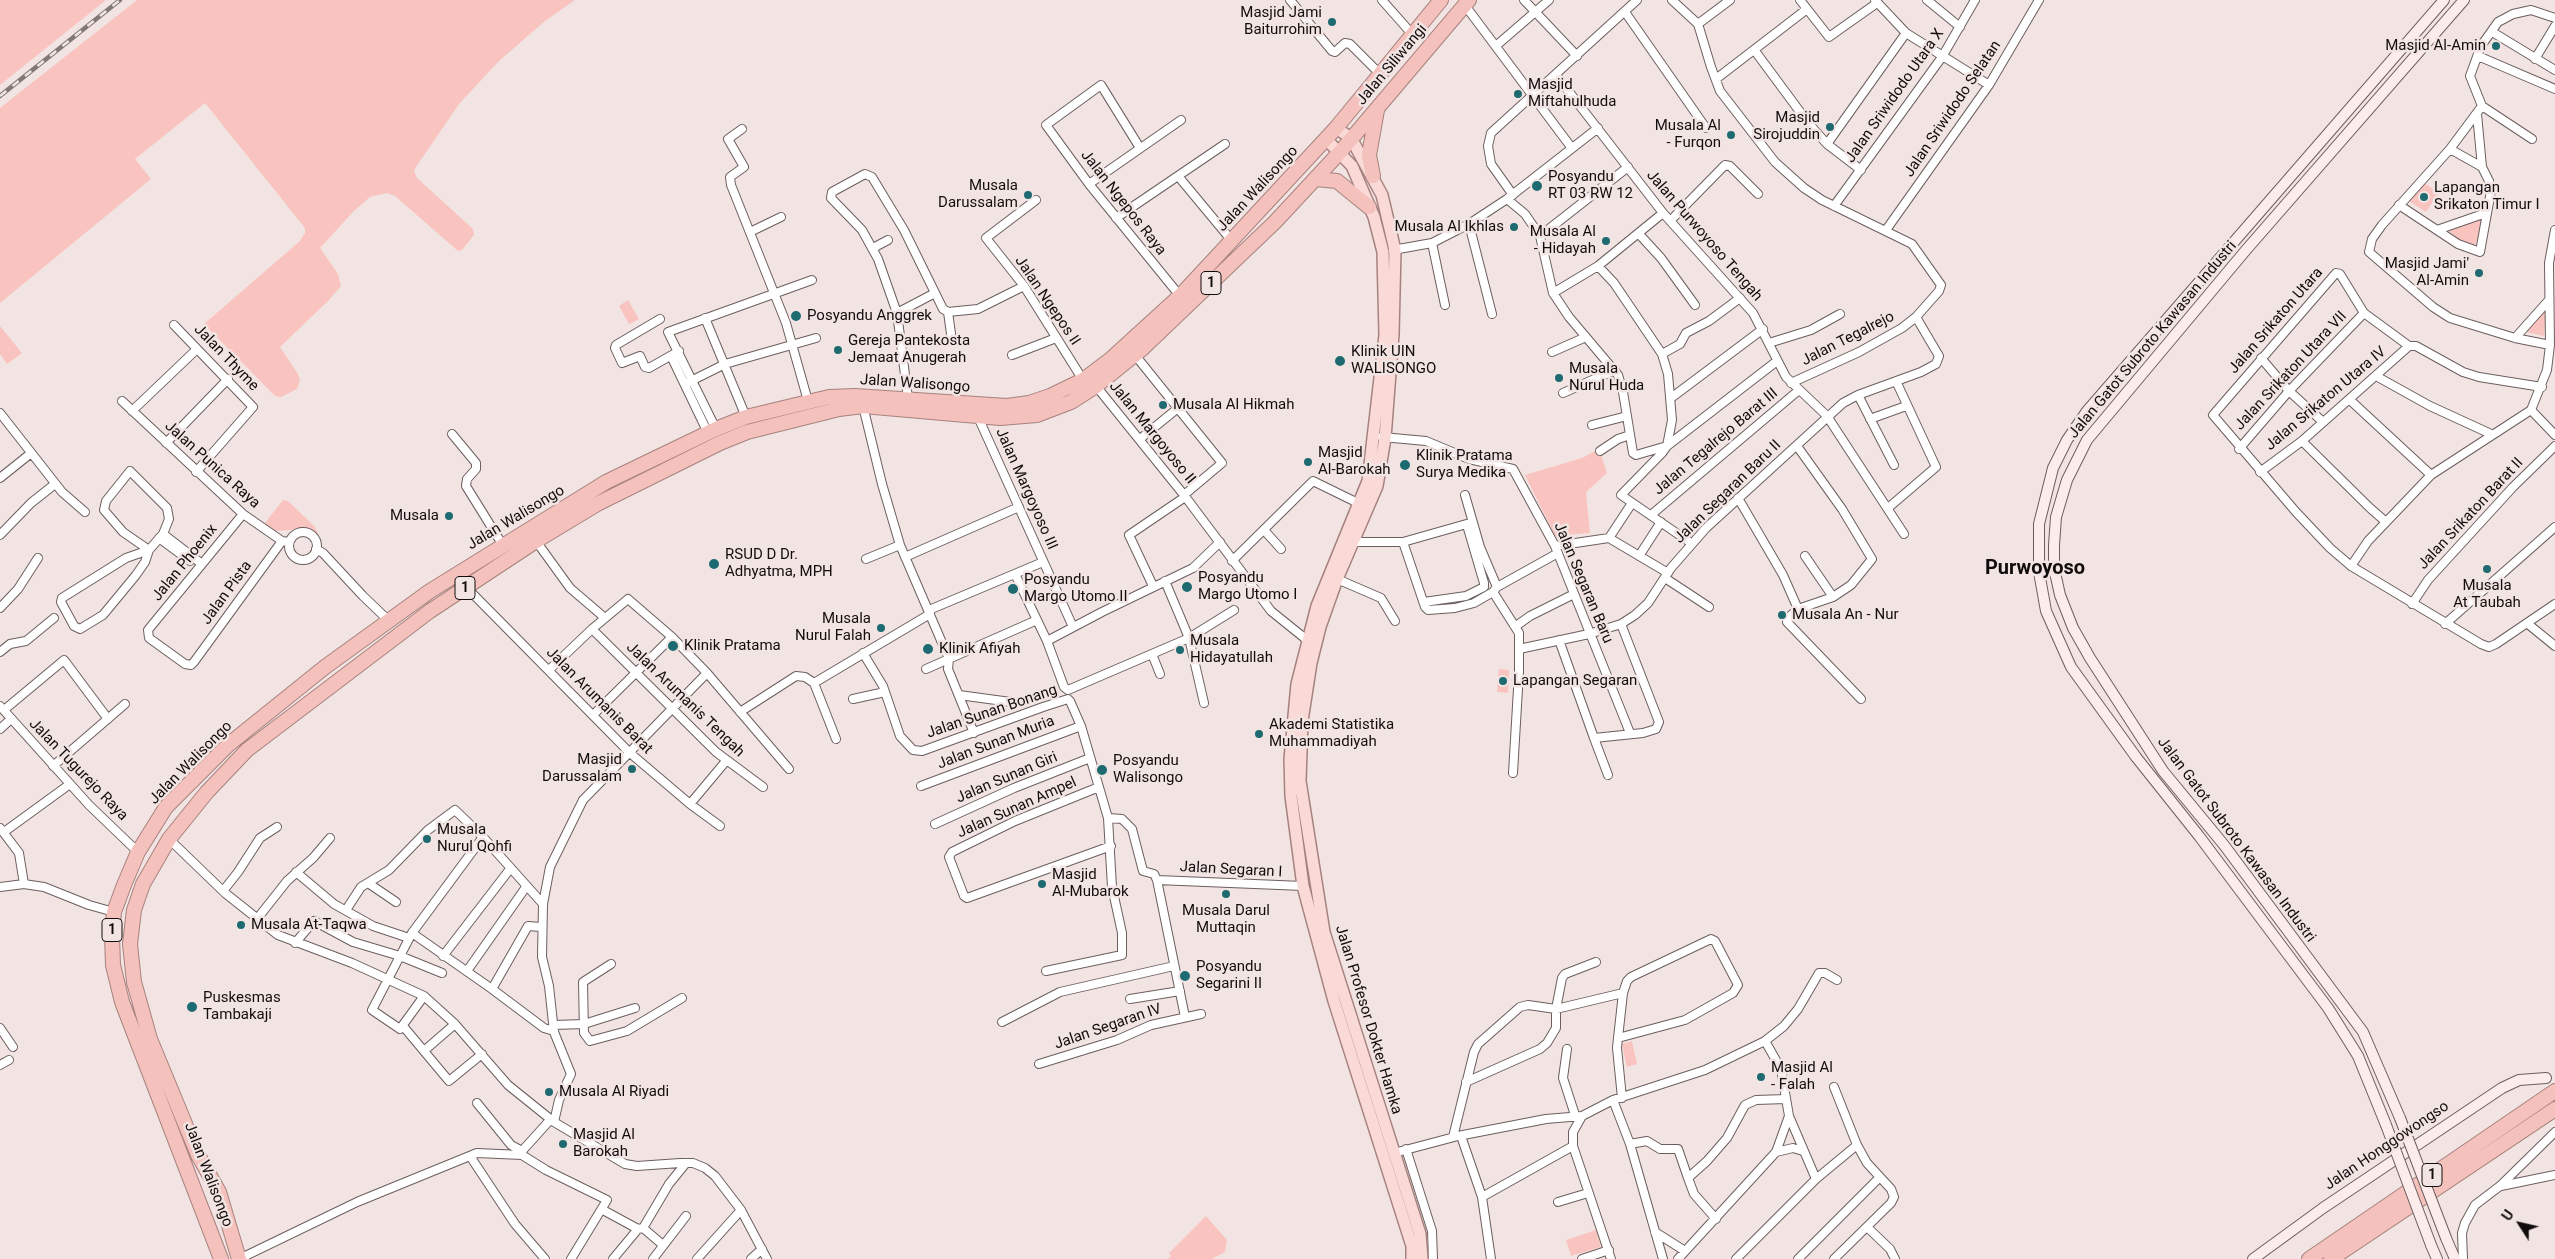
<!DOCTYPE html>
<html>
<head>
<meta charset="utf-8">
<style>
  body { margin:0 }
  #map { position:relative; width:2555px; height:1259px; overflow:hidden; background:#f2e4e2; font-family:Roboto,sans-serif }
  canvas { display:block }
  .north { position:absolute; left:2495px; top:1199px; width:50px; height:50px; -webkit-text-stroke:4px #f2e4e2; paint-order:stroke; rotate:305deg; font-size:14px; font-weight:700; line-height:20px; text-align:center; color:#120d0d }
  .north::after { content:''; display:block; margin:auto; width:18px; height:22px; background:#120d0d; clip-path:polygon(50% 0,100% 100%,50% 72%,0 100%) }
</style>
</head>
<body>
<div id="map">
<canvas width="2555" height="1259"></canvas>
<div class="north">U</div>
</div>
<script>
const c = document.querySelector('canvas').getContext('2d');
c.lineJoin = 'round';
function fillPath(path, color) { c.fillStyle = color; c.fill(path, 'evenodd'); }
const poly = rows => new Path2D(rows.map(r => 'M' + r).join(''));
function strokePath(path, color, width, dash) { c.strokeStyle = color; c.lineWidth = width; c.lineCap = dash ? 'butt' : 'round'; c.setLineDash(dash || []); c.stroke(path); }
function drawText(font, color, halo, rows, align = 'center') {
  c.font = font + ' Roboto,sans-serif'; c.lineWidth = 5; c.setLineDash([]); c.textBaseline = 'middle'; c.strokeStyle = halo; c.fillStyle = color; for (const [text, x, y, turn = 0] of rows) {
    c.save(); c.translate(x, y); c.rotate((+turn || 0) * Math.PI / 180); c.textAlign = isNaN(turn) ? turn : align; if (halo) c.strokeText(text, 0, 0); c.fillText(text, 0, 0); c.restore();
  }
}
const green = poly([
  [0,0,106,0,0,85],
  [137,0,575,0,545,21,499,61,459,104,416,167,414,171,417,178,473,229,474,235,462,250,458,251,395,196,387,193,370,197,354,211,320,248,338,274,341,286,329,300,280,347,298,374,300,380,297,389,281,397,275,396,204,324,300,241,305,233,305,228,205,103,135,159,151,179,0,303,0,108],
  [2423,182,2439,193,2426,212,2409,201],
  [2482,216,2482,226,2475,245,2466,246,2449,231,2449,228],
  [628,300,639,319,629,324,619,306],
  [2546,308,2544,336,2522,331],
  [0,326,22,353,7,364,0,354],
  [1599,449,1607,473,1586,492,1590,533,1555,536,1525,475,1582,458],
  [283,500,288,501,315,527,319,536,304,529,275,531,270,529,265,523],
  [1499,669,1509,670,1508,693,1497,692],
  [1632,1041,1637,1064,1627,1067,1622,1044],
  [1206,1216,1227,1240,1225,1252,1212,1259,1168,1259,1171,1256,1169,1253],
  [1596,1230,1601,1247,1571,1256,1566,1240]
]);
const street = poly([
  [1290,0,1332,51,1335,52,1345,43,1350,44,1379,73],
  [1382,0,1412,34],
  [1524,0,1577,56],
  [1672,0,1698,24],
  [1800,0,1829,37,1877,3],
  [1875,0,1906,33,1989,85],
  [1927,0,1960,27],
  [1464,4,1571,147],
  [1625,12,1706,128],
  [1698,24,1711,67,1720,91,1775,162,1804,188,1822,200,1912,244,1941,285,1939,291,1916,317,1902,328,1859,352,1791,383],
  [1698,24,1730,0],
  [2494,33,2555,70],
  [1497,45,1549,0],
  [1755,51,1809,124,1827,144,1861,170],
  [2478,56,2555,89],
  [2535,59,2555,26],
  [1556,75,1663,213,1753,313,1786,377,1827,416,1904,534],
  [1716,79,1807,9],
  [2482,106,2450,149,2382,225,2372,239,2369,252,2433,307,2450,318,2515,338,2550,345],
  [742,129,728,139,744,167,730,177,731,185,786,323,808,401],
  [2532,139,2482,106,2470,76,2481,46,2498,22,2513,14,2531,10,2555,18],
  [1827,144,1906,33],
  [1140,148,1101,85,1046,125,1089,184,1180,296],
  [2450,149,2482,167],
  [1178,176,1232,241],
  [1089,184,1181,120],
  [1513,195,1491,164,1488,146,1491,133,1637,0],
  [1507,199,1525,214,1540,236,1553,293,1569,317,1618,375,1623,392,1633,453,1636,455,1667,446],
  [1036,200,986,238,1024,286,1083,380],
  [2399,205,2458,244,2480,252,2491,191,2489,181,2482,167,2477,114],
  [1834,206,1942,57,1975,0],
  [1116,218,1225,144],
  [1670,221,1725,165,1730,166,1758,194],
  [1469,224,1492,314],
  [1886,230,1989,85,2039,0],
  [2437,230,2486,213],
  [750,232,781,217],
  [1639,234,1661,258,1695,305],
  [1540,236,1628,167],
  [1432,243,1445,305],
  [873,248,888,240],
  [1393,250,1432,243,1469,224,1507,199,1598,128],
  [1598,266,1614,283,1662,354,1668,374,1672,420,1667,446],
  [1553,293,1598,266,1663,213],
  [948,312,952,341],
  [897,313,935,293],
  [705,318,746,417],
  [660,319,616,345,615,348,622,363,640,356,645,367,649,368,679,351],
  [174,325,253,407,196,472],
  [2515,338,2549,300],
  [1769,343,1811,330,1840,314],
  [1552,352,1586,337],
  [1662,354,1680,344,1686,333,1709,321,1740,298],
  [1012,355,1056,338],
  [1135,355,1222,463,1184,495],
  [671,356,708,433],
  [2261,358,2289,391,2323,422],
  [2376,376,2430,406,2491,434],
  [685,384,725,364,816,338],
  [1096,386,1184,495,1271,611,1307,640],
  [2542,387,2479,377,2463,372,2416,346,2409,346,2364,313,2340,274,2336,273,2213,415,2296,512,2330,548,2351,566,2481,644,2489,647,2496,644,2555,604],
  [1563,393,1615,370],
  [1858,395,1894,465],
  [908,398,897,313,878,259,862,230,831,198,832,192,865,174,872,177,904,230,943,309,948,312,978,309,1024,286],
  [1671,398,1763,329],
  [2350,400,2431,475],
  [122,401,243,514,282,541,289,542],
  [863,406,882,484,900,545,949,659],
  [2531,410,2555,435],
  [132,411,197,349],
  [0,413,62,492,85,512],
  [978,417,1073,627],
  [1870,419,1906,406],
  [1592,425,1627,416],
  [716,429,668,332,812,280],
  [452,434,476,463,476,469,467,479,466,486,502,544],
  [1382,437,1426,441,1469,459,1513,469,1555,546,1630,733],
  [1140,439,1178,408],
  [2302,441,2370,508,2386,522],
  [166,443,228,379],
  [1797,446,1842,509,1872,559,1851,585,1833,597,1798,609,1789,617,1787,622,1861,699],
  [2239,449,2289,391,2364,313],
  [1600,451,1618,439,1630,435],
  [2260,472,2302,441,2409,346],
  [0,478,30,454],
  [1465,495,1480,547,1497,587],
  [1738,498,1783,575,1798,609],
  [1888,508,1936,467,1896,381],
  [243,514,148,630,149,638,185,664,191,665,194,662,282,541],
  [1651,515,1799,390],
  [1264,530,1281,549],
  '289 546a14 14 0 1 1 28 0a14 14 0 1 1-28 0Z',
  [163,534,202,564],
  [0,535,31,503,55,484],
  [159,538,190,561],
  [1609,538,1632,503],
  [536,541,570,588,605,618],
  [1350,542,1403,542,1425,607,1428,610,1455,608,1474,603,1493,592,1497,587,1558,553],
  [1403,542,1470,523],
  [1691,543,1621,495,1662,453,1667,446,1777,361],
  [1555,546,1609,538,1668,573],
  [316,549,323,553,363,596,388,620],
  [149,550,123,532,104,510,106,501,130,471,167,508,169,519,163,534,149,550,145,562,136,575,103,615,80,629,74,626,61,602,62,598,126,558,149,550],
  [1639,556,1661,522],
  [1805,556,1833,597],
  [905,557,1019,507],
  [866,559,900,545],
  [1232,561,1313,481,1362,505],
  [2351,566,2368,541,2431,475,2531,410,2547,370,2550,345,2549,263,2555,230],
  [1015,574,1047,641,1064,687,1068,690,1189,638,1234,610],
  [1665,578,1709,607],
  [1337,579,1381,598,1395,621],
  [1165,581,1189,638,1204,703],
  [1153,586,1129,535,1185,497],
  [466,587,630,753,690,804,720,826],
  [1493,592,1519,633,1519,672,1513,773],
  [1424,602,1466,596,1484,587,1484,583,1467,525],
  [2412,604,2428,580,2513,487,2555,446],
  [0,608,18,589,38,558],
  [929,610,1043,562],
  [2445,624,2555,527],
  [2528,624,2555,646],
  [1516,626,1530,616,1574,594],
  [592,629,716,752,763,787],
  [1559,640,1594,738,1643,733,1656,729,1659,722,1621,624],
  [1047,641,1102,612,1193,568,1220,542],
  [1519,649,1589,634,1621,624,1635,615,1648,603,1671,568,1706,528,1843,403,1858,395,1921,372,1936,364,1939,356,1916,317],
  [0,652,10,644,26,641,54,618],
  [863,653,883,686,900,736,913,750,922,751,1043,707,1068,699,1070,701,1081,726,1108,818,1112,887,1122,933,1122,955,1046,971],
  [1152,654,1160,674],
  [949,659,948,669,974,733],
  [926,669,1037,620],
  [549,670,592,629,628,599,672,637,707,673,789,769],
  [814,683,836,739],
  [959,695,1018,703],
  [853,699,885,692],
  [0,706,89,805,138,852],
  [4,710,64,660,108,719],
  [740,712,796,676,805,677,814,683,930,614],
  [593,715,672,637],
  [0,729,11,719],
  [1594,738,1608,775],
  [53,766,125,704],
  [921,786,1081,726],
  [1099,787,1015,821,952,852,949,857,964,896,967,898,1111,846],
  [690,804,726,761],
  [1108,818,1122,819,1132,829,1143,871,1154,874,1157,880,1185,1017],
  [935,824,1014,788,1090,758],
  [0,828,19,853,24,884],
  [4,832,70,784],
  [169,839,225,893,278,935,352,963,424,996,455,1024,508,1085,554,1122,625,1164,637,1166,680,1163,693,1163,705,1168,715,1176,741,1210,767,1259],
  [296,872,334,904,373,926,409,938],
  [1157,880,1303,886],
  [368,883,396,902],
  [0,887,24,884,44,887,89,905,114,912],
  [223,891,238,872,260,838,277,827],
  [346,910,361,887,389,870,428,830,455,810,483,837,543,904],
  [257,919,287,881,313,858,330,838],
  [412,933,492,989,528,926,541,927],
  [295,943,314,921,353,942,400,956,442,973],
  [443,956,510,869],
  [611,964,583,982,584,1033,590,1041,627,1031,682,998],
  [467,971,526,887],
  [492,989,544,1028,554,1031],
  [424,996,400,1029,372,1010,412,933,483,837],
  [1130,999,1180,991],
  [1002,1022,1060,992,1174,966],
  [554,1025,584,1024,635,1008],
  [403,1026,449,1081,482,1054],
  [0,1028,13,1047],
  [1618,1038,1685,1020,1733,993,1738,985,1715,941,1711,939,1631,977,1627,981,1623,993,1618,1038,1617,1048,1622,1098],
  [1765,1041,1781,1069,1789,1116,1816,1179],
  [1567,1049,1563,1078,1575,1115],
  [425,1050,455,1024],
  [1039,1064,1117,1040,1151,1025,1201,1014],
  [0,1065,9,1060],
  [1466,1082,1540,1049,1547,1043,1556,1028,1556,1009,1623,993],
  [1834,1087,1857,1145,1867,1163,1891,1189,1894,1197,1891,1203,1834,1259],
  [1613,1100,1630,1144,1663,1259],
  [477,1103,511,1145,522,1151,550,1120],
  [1582,1116,1573,1132,1573,1146,1611,1259],
  [554,1122,559,1100,571,1074,554,1032,549,986,542,957,543,904,550,867,583,800,707,673],
  [1461,1136,1482,1197,1491,1259],
  [1453,1137,1474,1052,1478,1044,1520,1007,1528,1005,1556,1009,1562,978,1565,974,1596,962],
  [1630,1144,1647,1141,1660,1149,1678,1149,1688,1178],
  [1406,1149,1432,1231,1433,1259],
  [1776,1152,1793,1148,1803,1151],
  [1394,1153,1458,1136,1546,1119,1582,1116,1613,1100,1705,1070,1765,1041,1784,1026,1798,1009,1819,973,1825,973,1837,980],
  [470,1156,515,1224,545,1259],
  [2501,1186,2555,1175],
  [1482,1197,1573,1146],
  [1558,1202,1588,1193],
  [603,1210,638,1229,613,1259],
  [1716,1219,1694,1194,1688,1178,1707,1161,1727,1138,1745,1105,1756,1100,1786,1099],
  [1867,1227,1890,1249,1895,1259],
  [643,1228,669,1184,686,1163],
  [638,1229,643,1228,663,1245],
  [1655,1232,1685,1251],
  [239,1259,357,1202,477,1153,522,1155,546,1170,607,1200,571,1259],
  [653,1259,686,1216],
  [697,1259,741,1210],
  [751,1259,762,1249],
  [1582,1259,1609,1250],
  [1678,1259,1776,1152,1789,1116],
  [1736,1259,1816,1179,1857,1145],
  [1798,1259,1879,1178],
  [2463,1259,2462,1233,2465,1223,2475,1205,2500,1186,2555,1132]
]);
const secondary = poly([
  [2400,1118,2363,1032,2224,845,2163,771,2090,658,2073,628,2060,595,2054,568,2054,545,2056,517,2067,480,2087,440,2246,250,2464,0],
  [2386,1125,2358,1056,2328,1008,2199,836,2136,757,2071,667,2046,611,2039,572,2039,524,2053,468,2067,440,2087,411,2444,0],
  [2446,1238,2455,1259],
  [2431,1245,2437,1259],
  [2253,1259,2323,1208,2502,1088,2519,1080,2546,1078]
]);
const primary = poly([
  [1336,128,1351,138,1382,195,1395,250,1393,334,1385,438,1377,486,1337,579,1320,627,1311,663,1302,721,1300,781,1324,932,1420,1234,1422,1259],
  [1326,139,1352,166,1374,217,1383,252,1385,335,1368,481,1317,606,1297,684,1290,759,1291,796,1303,886,1334,1001,1412,1246,1412,1259]
]);
const highway = poly([
  [1373,176,1369,155,1377,110],
  [1315,179,1337,181,1369,207],
  [221,1259,122,1002,113,965,112,936,114,912,124,885,138,852,166,807,228,745,325,667,430,591,606,482,716,429,746,417,829,397,855,396,1007,406,1029,403,1050,396,1083,380,1112,358,1180,296,1336,128,1441,0],
  [239,1259,219,1192,198,1155,150,1039,134,982,130,944,134,910,143,884,169,839,207,792,247,750,430,611,536,541,599,503,720,443,747,432,839,409,863,406,1000,418,1037,415,1071,402,1096,386,1142,349,1275,222,1341,151,1469,0],
  [2309,1259,2555,1091],
  [2331,1259,2555,1109]
]);
const rail = poly([
  [0,96,120,0]
]);
const secondaryBridge = poly([
  [2400,1118,2446,1238],
  [2386,1125,2431,1245]
]);
const markers = [
  [1332,22,5,"#1e6a71"],
  [2496,46,5,"#1e6a71"],
  [1518,94,5,"#1e6a71"],
  [1830,127,5,"#1e6a71"],
  [1731,135,5,"#1e6a71"],
  [1537,186,6,"#1e6a71"],
  [1028,195,5,"#1e6a71"],
  [2424,197,5,"#1e6a71"],
  [1514,227,5,"#1e6a71"],
  [1606,241,5,"#1e6a71"],
  [2479,273,5,"#1e6a71"],
  [796,316,6,"#1e6a71"],
  [838,350,5,"#1e6a71"],
  [1340,361,6,"#1e6a71"],
  [1559,378,5,"#1e6a71"],
  [1163,405,5,"#1e6a71"],
  [1308,462,5,"#1e6a71"],
  [1405,465,6,"#1e6a71"],
  [449,516,5,"#1e6a71"],
  [714,564,6,"#1e6a71"],
  [2487,569,5,"#1e6a71"],
  [1187,587,6,"#1e6a71"],
  [1013,589,6,"#1e6a71"],
  [1782,615,5,"#1e6a71"],
  [881,628,5,"#1e6a71"],
  [673,646,6,"#1e6a71"],
  [928,649,6,"#1e6a71"],
  [1180,650,5,"#1e6a71"],
  [1503,681,5,"#1e6a71"],
  [1259,734,5,"#1e6a71"],
  [632,769,5,"#1e6a71"],
  [1102,770,6,"#1e6a71"],
  [427,839,5,"#1e6a71"],
  [1042,884,5,"#1e6a71"],
  [1226,894,5,"#1e6a71"],
  [241,925,5,"#1e6a71"],
  [1185,976,6,"#1e6a71"],
  [192,1007,6,"#1e6a71"],
  [1761,1077,5,"#1e6a71"],
  [549,1092,5,"#1e6a71"],
  [563,1144,5,"#1e6a71"]
];
const shields = [
  [1211,283,20],
  [465,588,20],
  [112,930,20],
  [2432,1175,20]
];
const shieldNames = [
  ["1",1211,283],
  ["1",465,588],
  ["1",112,930],
  ["1",2432,1175]
];
const poiNames = [
  ["Masjid Jami",1322,13,"right"],
  ["Baiturrohim",1322,30,"right"],
  ["Masjid Al-Amin",2486,46,"right"],
  ["Masjid",1528,85],
  ["Miftahulhuda",1528,102],
  ["Masjid",1820,118,"right"],
  ["Sirojuddin",1820,135,"right"],
  ["Musala Al",1721,126,"right"],
  ["- Furqon",1721,143,"right"],
  ["Posyandu",1548,177],
  ["RT 03 RW 12",1548,194],
  ["Musala",1018,186,"right"],
  ["Darussalam",1018,203,"right"],
  ["Lapangan",2434,188],
  ["Srikaton Timur I",2434,205],
  ["Musala Al Ikhlas",1504,227,"right"],
  ["Musala Al",1596,232,"right"],
  ["- Hidayah",1596,249,"right"],
  ["Masjid Jami'",2469,264,"right"],
  ["Al-Amin",2469,281,"right"],
  ["Posyandu Anggrek",807,316],
  ["Gereja Pantekosta",848,341],
  ["Jemaat Anugerah",848,358],
  ["Klinik UIN",1351,352],
  ["WALISONGO",1351,369],
  ["Musala",1569,369],
  ["Nurul Huda",1569,386],
  ["Musala Al Hikmah",1173,405],
  ["Masjid",1318,453],
  ["Al-Barokah",1318,470],
  ["Klinik Pratama",1416,456],
  ["Surya Medika",1416,473],
  ["Musala",439,516,"right"],
  ["RSUD D Dr.",725,555],
  ["Adhyatma, MPH",725,572],
  ["Posyandu",1198,578],
  ["Margo Utomo I",1198,595],
  ["Posyandu",1024,580],
  ["Margo Utomo II",1024,597],
  ["Musala",2487,586,"center"],
  ["At Taubah",2487,603,"center"],
  ["Musala An - Nur",1792,615],
  ["Musala",871,619,"right"],
  ["Nurul Falah",871,636,"right"],
  ["Musala",1190,641],
  ["Hidayatullah",1190,658],
  ["Klinik Pratama",684,646],
  ["Klinik Afiyah",939,649],
  ["Lapangan Segaran",1513,681],
  ["Akademi Statistika",1269,725],
  ["Muhammadiyah",1269,742],
  ["Masjid",622,760,"right"],
  ["Darussalam",622,777,"right"],
  ["Posyandu",1113,761],
  ["Walisongo",1113,778],
  ["Musala",437,830],
  ["Nurul Qohfi",437,847],
  ["Masjid",1052,875],
  ["Al-Mubarok",1052,892],
  ["Musala Darul",1226,911,"center"],
  ["Muttaqin",1226,928,"center"],
  ["Musala At-Taqwa",251,925],
  ["Posyandu",1196,967],
  ["Segarini II",1196,984],
  ["Puskesmas",203,998],
  ["Tambakaji",203,1015],
  ["Masjid Al",1771,1068],
  ["- Falah",1771,1085],
  ["Musala Al Riyadi",559,1092],
  ["Masjid Al",573,1135],
  ["Barokah",573,1152]
];
const streetNames = [
  ["Jalan Siliwangi",1392,65,-50],
  ["Jalan Sriwidodo Utara X",1895,96,-55],
  ["Jalan Sriwidodo Selatan",1953,109,-56],
  ["Jalan Walisongo",1258,189,-47],
  ["Jalan Ngepos Raya",1123,203,52],
  ["Jalan Purwoyoso Tengah",1704,236,49],
  ["Jalan Ngepos II",1047,301,56],
  ["Jalan Srikaton Utara",2276,321,-49],
  ["Jalan Tegalrejo",1848,339,-27],
  ["Jalan Gatot Subroto Kawasan Industri",2153,340,-50],
  ["Jalan Thyme",226,358,46],
  ["Jalan Srikaton Utara VII",2291,371,-47],
  ["Jalan Walisongo",915,384,4],
  ["Jalan Srikaton Utara IV",2326,399,-40],
  ["Jalan Margoyoso II",1152,433,51],
  ["Jalan Tegalrejo Barat III",1716,442,-40],
  ["Jalan Punica Raya",212,465,42],
  ["Jalan Margoyoso III",1026,489,66],
  ["Jalan Segaran Baru II",1728,492,-44],
  ["Jalan Srikaton Barat II",2471,514,-47],
  ["Jalan Walisongo",516,518,-31],
  ["Jalan Phoenix",185,563,-51],
  ["Jalan Segaran Baru",1583,583,67],
  ["Jalan Pista",227,593,-54],
  ["Jalan Arumanis Tengah",685,700,44],
  ["Jalan Arumanis Barat",599,701,45],
  ["Jalan Sunan Bonang",992,712,-19],
  ["Jalan Sunan Muria",996,743,-21],
  ["Jalan Walisongo",191,763,-45],
  ["Jalan Tugurejo Raya",78,770,46],
  ["Jalan Sunan Giri",1007,778,-23],
  ["Jalan Sunan Ampel",1017,808,-24],
  ["Jalan Gatot Subroto Kawasan Industri",2236,840,53],
  ["Jalan Segaran I",1231,870,3],
  ["Jalan Profesor Dokter Hamka",1368,1020,73],
  ["Jalan Segaran IV",1108,1027,-19],
  ["Jalan Honggowongso",2387,1146,-34],
  ["Jalan Walisongo",208,1175,69]
];
const districtNames = [
  ["Purwoyoso",2035,569]
];
fillPath(green, '#f9c4bf');
strokePath(street, '#6b5f5e', 10);
strokePath(secondary, '#6b5f5e', 12);
strokePath(primary, '#a6827f', 14);
strokePath(highway, '#a6827f', 16);
strokePath(street, '#fff', 8);
strokePath(secondary, '#fceceb', 10);
strokePath(primary, '#f9dad7', 11);
strokePath(highway, '#f5c1bc', 14);
strokePath(rail, '#817877', 4.5);
strokePath(rail, '#f2e4e2', 2.5, [8]);
strokePath(secondaryBridge, '#6b5f5e', 12, []);
strokePath(secondaryBridge, '#fceceb', 10);
for (const [x, y, r, color] of markers) { const dot = new Path2D(); dot.arc(x, y, r, 0, 2 * Math.PI); c.fillStyle = color; c.fill(dot); strokePath(dot, '#f2e4e2', 2); }
for (const [x, y, w] of shields) { const box = new Path2D(); box.roundRect(x - w / 2, y - 11.5, w, 23, 4); c.fillStyle = '#f2e4e2'; c.fill(box); strokePath(box, '#120d0d', 1); }
drawText('bold 14px', '#120d0d', null, shieldNames);
drawText('15px', '#120d0d', '#f2e4e2', poiNames, 'left');
drawText('15px', '#120d0d', '#f2e4e2', streetNames);
drawText('bold 20px', '#120d0d', '#f2e4e2', districtNames);
</script>
</body>
</html>
